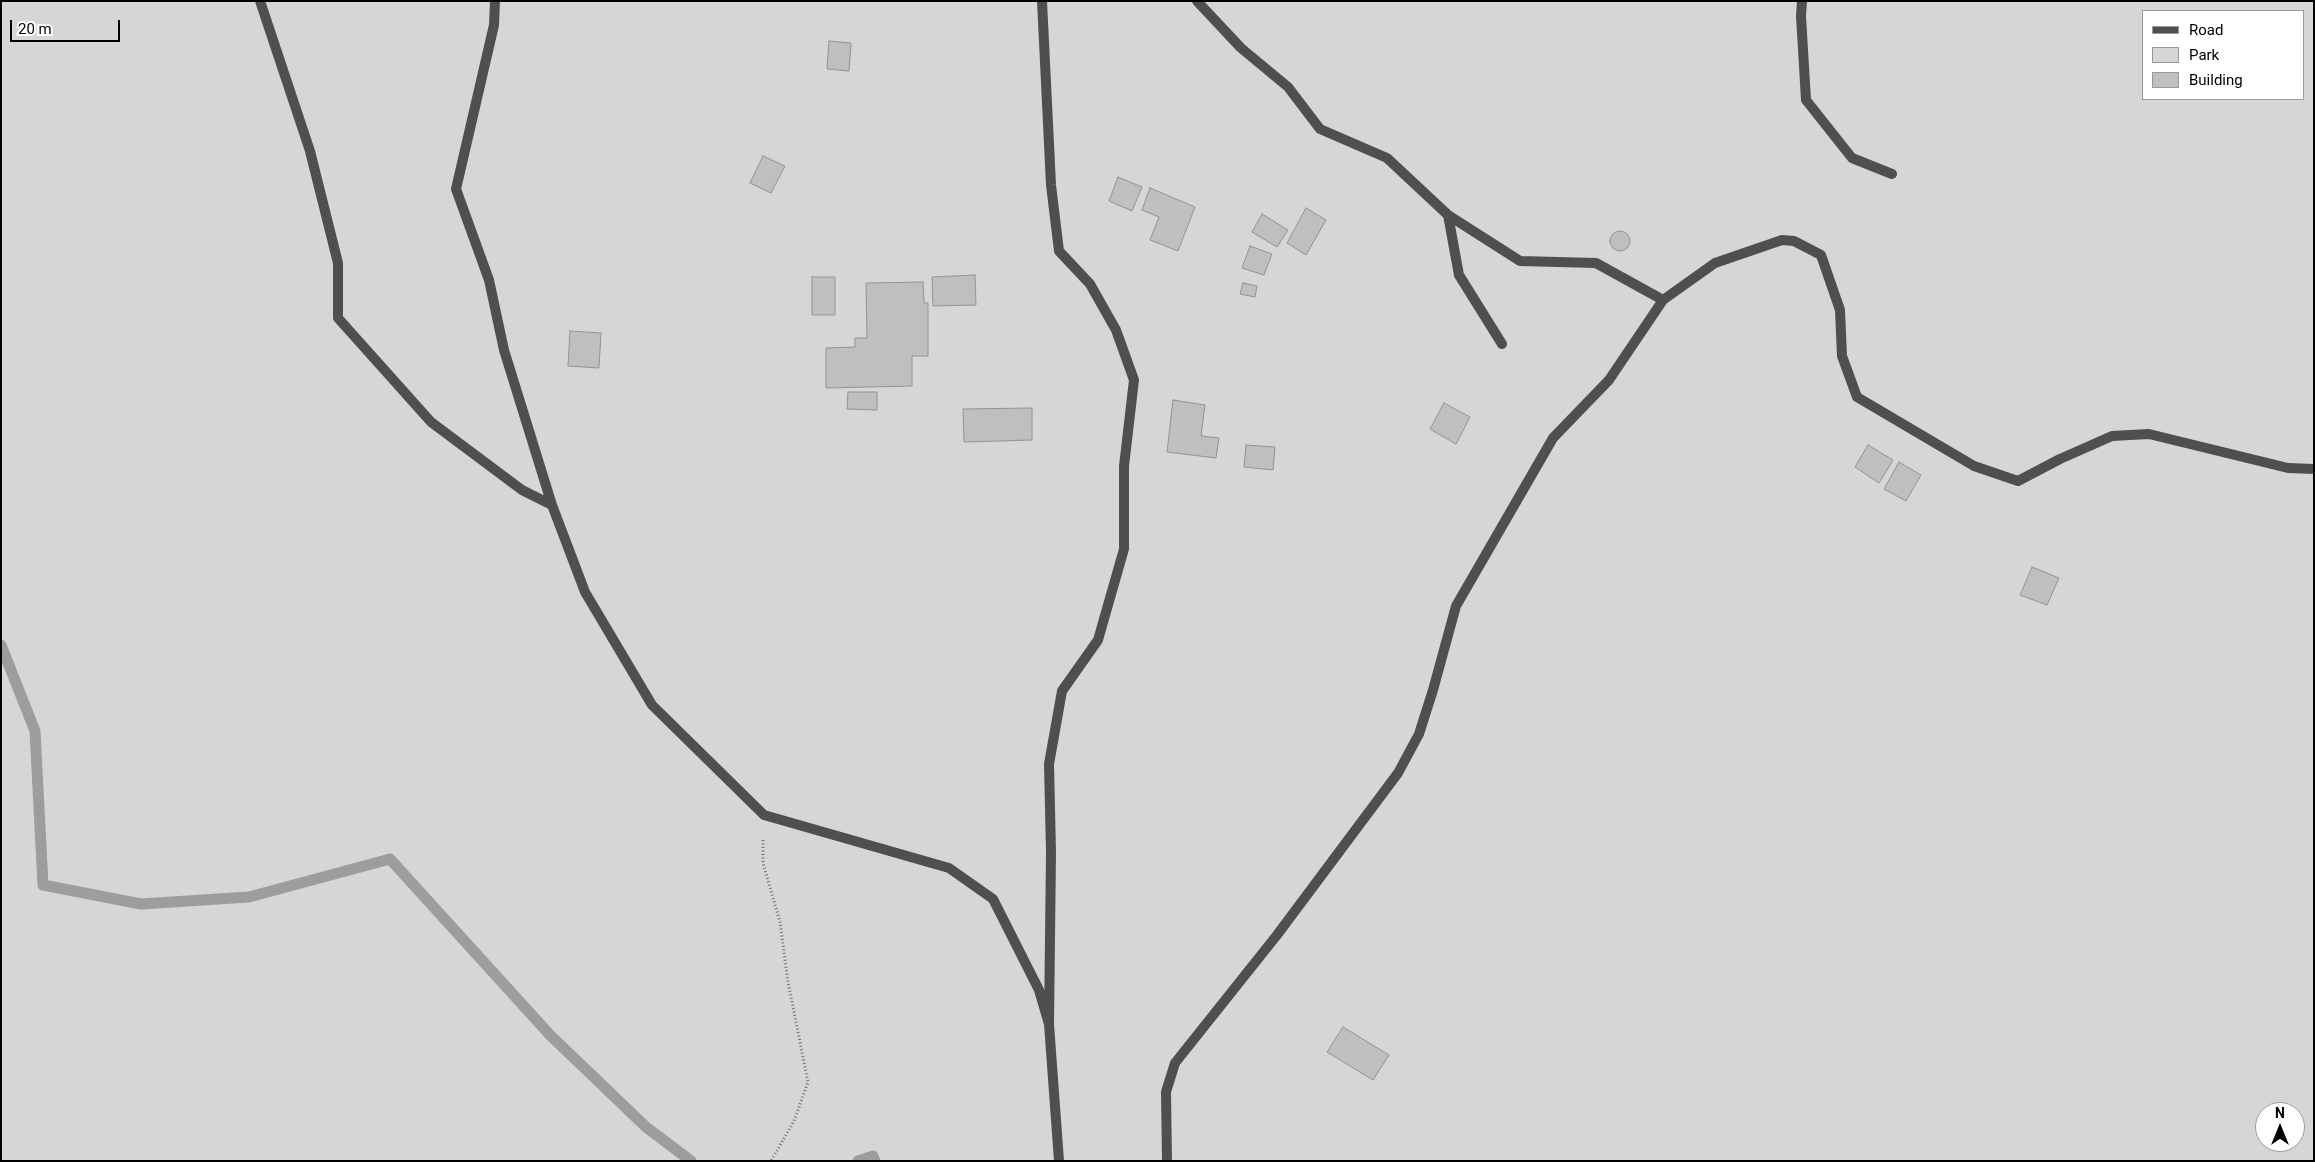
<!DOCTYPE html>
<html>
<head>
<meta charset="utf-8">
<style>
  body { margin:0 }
  #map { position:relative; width:2315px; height:1162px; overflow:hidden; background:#fff; font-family:Roboto,sans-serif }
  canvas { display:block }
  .frame { position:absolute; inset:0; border:2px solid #000; pointer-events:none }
  .legend { position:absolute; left:2142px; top:10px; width:162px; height:90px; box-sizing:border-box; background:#fff; border:1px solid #999; margin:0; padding:6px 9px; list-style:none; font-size:15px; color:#000 }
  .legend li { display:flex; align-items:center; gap:10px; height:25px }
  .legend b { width:25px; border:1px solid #999 }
  .north { position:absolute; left:2255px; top:1102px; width:50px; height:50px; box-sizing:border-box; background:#fff; border:1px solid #999; border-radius:50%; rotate:0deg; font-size:14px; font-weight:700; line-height:20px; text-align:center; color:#000 }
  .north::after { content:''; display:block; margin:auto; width:18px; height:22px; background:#000; clip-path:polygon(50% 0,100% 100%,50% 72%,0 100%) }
  .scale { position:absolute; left:10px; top:20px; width:110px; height:22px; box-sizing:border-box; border:2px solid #000; border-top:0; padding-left:6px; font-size:15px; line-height:18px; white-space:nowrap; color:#000; -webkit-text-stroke:4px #fff; paint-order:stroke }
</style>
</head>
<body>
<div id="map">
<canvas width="2315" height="1162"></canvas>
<div class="frame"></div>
<ul class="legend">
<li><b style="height:6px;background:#4f4f4f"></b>Road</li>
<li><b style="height:14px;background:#d6d6d6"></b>Park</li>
<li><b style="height:14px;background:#bfbfbf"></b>Building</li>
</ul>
<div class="north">N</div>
<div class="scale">20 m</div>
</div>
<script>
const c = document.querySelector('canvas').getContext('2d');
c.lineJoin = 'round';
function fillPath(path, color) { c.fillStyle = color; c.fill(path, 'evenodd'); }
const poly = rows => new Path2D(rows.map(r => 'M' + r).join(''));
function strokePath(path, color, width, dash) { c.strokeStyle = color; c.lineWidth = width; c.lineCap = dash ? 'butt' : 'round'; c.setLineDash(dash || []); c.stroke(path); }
const green = poly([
  [1,1,2314,1,2314,1161,1,1161],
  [2144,11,2304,11,2304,99,2144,99],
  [2265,1112,2295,1112,2295,1142,2265,1142]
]);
const stream = poly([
  [1,645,35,731,43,885,141,904,249,897,390,859,550,1035,646,1127,691,1161],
  [858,1161,873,1156,875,1161]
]);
const building = poly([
  [829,41,851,43,849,71,827,69,829,41],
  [763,156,785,166,771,193,750,183,763,156],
  [1118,177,1142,187,1132,211,1109,201,1118,177],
  [1150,188,1195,207,1178,251,1150,240,1159,217,1142,210,1150,188],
  [1306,208,1326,220,1306,255,1287,243,1306,208],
  [1262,214,1288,230,1277,247,1252,232,1262,214],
  '1610 241a10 10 0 1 1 20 0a10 10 0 1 1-20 0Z',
  [1250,246,1272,254,1264,275,1242,268,1250,246],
  [975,275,976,305,933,306,932,277,975,275],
  [812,277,835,277,835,315,812,315,812,277],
  [923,282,924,303,928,303,928,356,912,356,912,386,826,388,826,348,855,347,855,338,867,338,866,283,923,282],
  [1243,283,1257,286,1255,297,1240,294,1243,283],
  [570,331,601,333,599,368,568,366,570,331],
  [848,392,877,392,877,410,847,409,848,392],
  [1173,400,1205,405,1201,436,1219,438,1216,458,1167,452,1173,400],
  [1444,403,1470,417,1456,444,1430,429,1444,403],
  [1032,408,1032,440,964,442,963,409,1032,408],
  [1246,445,1275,447,1273,470,1244,467,1246,445],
  [1868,445,1893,460,1879,483,1855,467,1868,445],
  [1899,462,1921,475,1906,501,1884,489,1899,462],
  [2032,567,2059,578,2047,605,2020,595,2032,567],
  [1343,1027,1389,1055,1373,1080,1327,1052,1343,1027]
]);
const path = poly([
  [763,840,763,863,780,922,788,982,808,1082,794,1121,771,1161]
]);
const minor = poly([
  [260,1,310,151,338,263,338,318,431,422,522,490,552,505,585,592,652,705,764,815,949,868,993,899,1039,990,1049,1024],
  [495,1,494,25,456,189,489,280,504,350,552,505],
  [1042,1,1051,185,1059,251,1090,284,1116,330,1134,380,1124,466,1124,549,1098,640,1062,691,1049,764,1051,852,1049,1024,1059,1161],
  [1197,1,1241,48,1288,87,1320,129,1387,158,1448,215,1520,261,1596,263,1663,300],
  [1802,1,1801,16,1806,100,1852,158,1892,174],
  [1448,215,1459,275,1502,344],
  [1167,1161,1166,1092,1175,1063,1277,935,1398,773,1419,734,1433,690,1456,606,1553,438,1609,380,1663,300,1715,263,1782,240,1794,241,1821,255,1840,310,1842,356,1857,397,1974,466,2018,481,2060,459,2112,436,2149,434,2288,468,2314,469]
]);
fillPath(green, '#d6d6d6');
strokePath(stream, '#9d9d9d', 11);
fillPath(building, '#bfbfbf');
strokePath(building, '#939393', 1);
strokePath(path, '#717171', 3, [1, 2.5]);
strokePath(minor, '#4f4f4f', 10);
</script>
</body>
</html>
